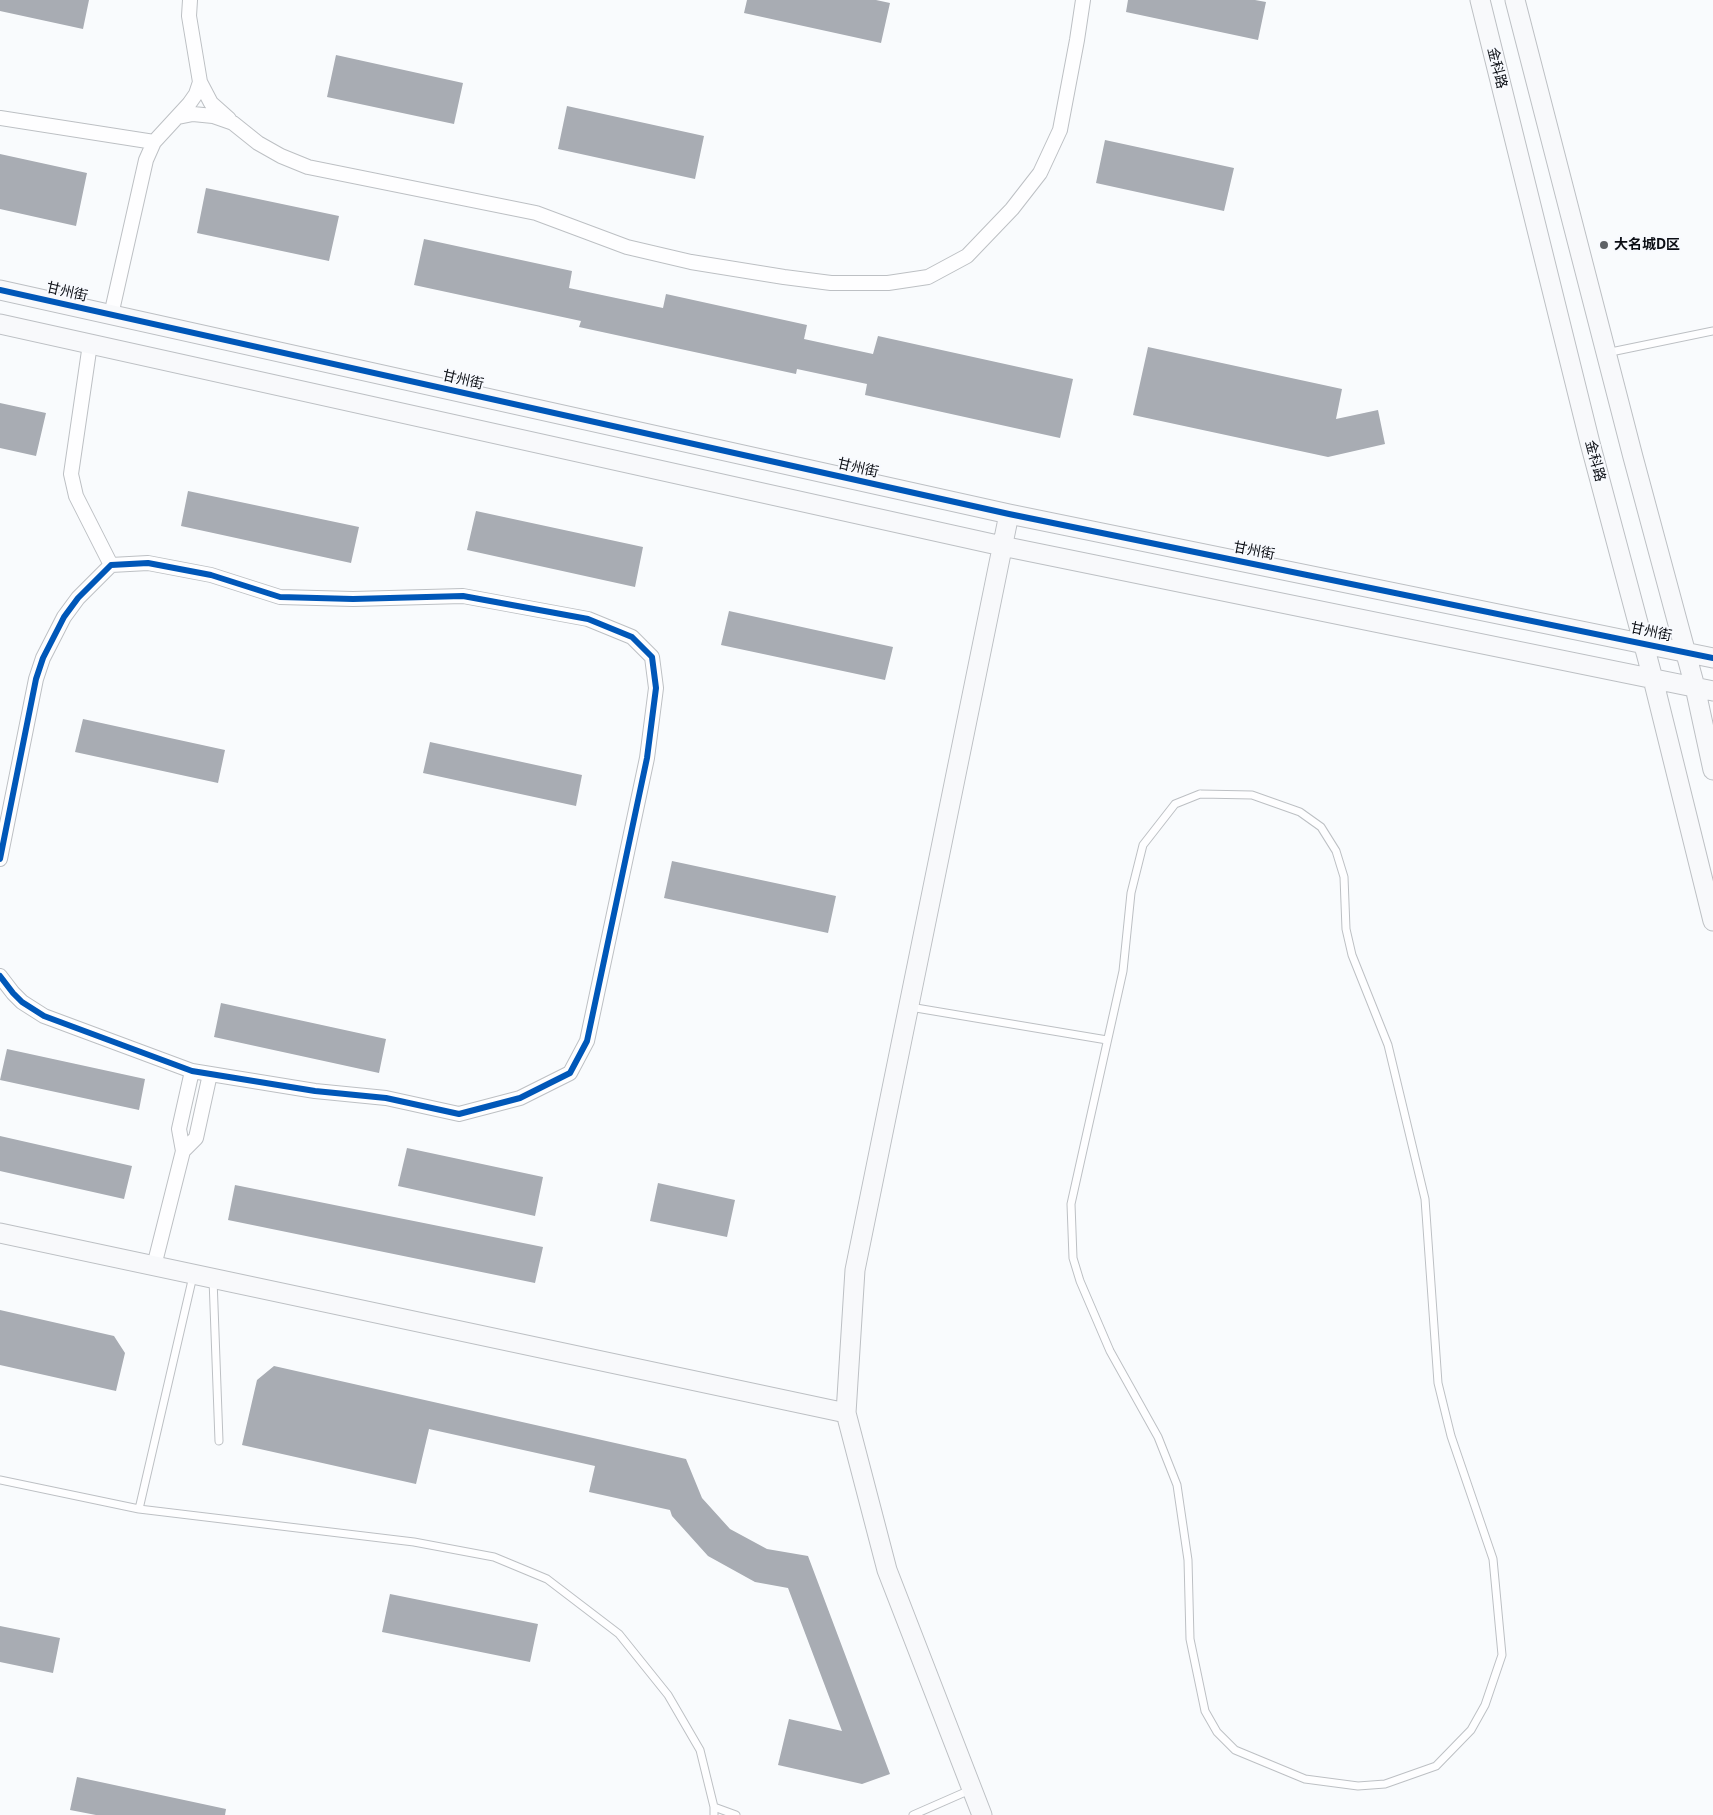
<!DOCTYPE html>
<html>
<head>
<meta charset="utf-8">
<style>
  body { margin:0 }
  canvas { display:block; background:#f9fbfd }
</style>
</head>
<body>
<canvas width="1713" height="1815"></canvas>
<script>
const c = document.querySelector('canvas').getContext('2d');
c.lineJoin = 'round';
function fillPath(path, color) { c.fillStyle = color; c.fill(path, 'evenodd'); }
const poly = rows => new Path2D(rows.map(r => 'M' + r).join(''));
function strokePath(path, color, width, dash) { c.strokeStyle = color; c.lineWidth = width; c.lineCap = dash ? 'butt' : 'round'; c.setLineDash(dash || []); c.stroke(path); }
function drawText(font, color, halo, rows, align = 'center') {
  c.font = font + ' "Public Sans","Noto Sans SC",sans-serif'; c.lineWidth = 4; c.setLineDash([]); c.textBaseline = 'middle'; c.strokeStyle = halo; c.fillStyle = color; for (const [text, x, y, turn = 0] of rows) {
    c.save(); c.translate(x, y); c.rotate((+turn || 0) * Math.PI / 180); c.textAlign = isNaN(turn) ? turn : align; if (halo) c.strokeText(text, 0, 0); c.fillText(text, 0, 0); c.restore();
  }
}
const building = poly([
  [0,0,89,0,83,29,0,11],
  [747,0,876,0,890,3,881,43,744,13],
  [1128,0,1255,0,1266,2,1258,40,1126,12],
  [336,55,463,83,454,124,327,97],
  [567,106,704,136,695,179,558,149],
  [1105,140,1234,168,1224,211,1096,183],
  [0,154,87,173,76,226,0,209],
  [206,188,339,216,329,261,197,233],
  [424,239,572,271,569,288,663,308,666,294,807,325,804,339,873,354,878,336,1073,379,1060,438,865,395,867,384,797,369,796,374,579,327,581,321,414,285],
  [1148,347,1342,389,1336,419,1378,410,1385,444,1328,457,1133,415],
  [0,403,46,413,36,456,0,448],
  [188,491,359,527,351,563,181,526],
  [476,511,643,547,635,587,467,550],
  [729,611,893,647,885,680,721,645],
  [83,719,225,750,218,783,75,752],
  [430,742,582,775,576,806,423,773],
  [672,861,836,896,828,933,664,898],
  [221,1003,386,1039,379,1073,214,1037],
  [7,1049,145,1079,139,1110,0,1080],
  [0,1136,132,1166,124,1199,0,1171],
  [407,1148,543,1177,535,1216,398,1186],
  [658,1183,735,1200,727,1237,650,1221],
  [235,1185,543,1247,535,1283,228,1220],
  [0,1310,114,1336,125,1353,116,1391,0,1365],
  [274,1366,686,1459,702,1498,730,1529,767,1549,808,1556,890,1774,862,1784,778,1765,789,1719,842,1731,788,1588,755,1582,708,1556,672,1516,670,1510,589,1492,595,1466,429,1429,416,1484,242,1445,257,1380],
  [390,1594,538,1624,530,1662,382,1632],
  [0,1626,60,1638,53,1673,0,1662],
  [77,1777,226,1809,225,1815,96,1815,70,1810]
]);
const lane = poly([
  [1606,353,1713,331],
  [1200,794,1252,795,1300,812,1321,827,1336,851,1344,877,1346,929,1352,955,1388,1045,1425,1199,1438,1383,1451,1436,1493,1559,1502,1655,1485,1705,1471,1730,1436,1766,1385,1784,1358,1786,1305,1779,1235,1750,1217,1732,1205,1711,1190,1639,1188,1560,1177,1485,1158,1437,1110,1351,1080,1281,1073,1258,1071,1204,1123,971,1131,893,1143,845,1175,804,1200,794],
  [910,1007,1107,1040],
  [213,1279,219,1441],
  [0,1480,139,1509,414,1542,494,1557,547,1579,619,1634,668,1695,700,1750,714,1807,714,1815],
  [139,1509,193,1276],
  [714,1807,736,1815],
  [913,1815,970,1790]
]);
const street = poly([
  [190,0,189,16,200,82,211,103,229,119],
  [178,117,193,114,213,116,233,123,258,143,281,156,308,167,536,213,627,247,691,262,784,277,831,283,888,283,928,277,967,256,1012,209,1040,173,1060,130,1077,40,1083,0],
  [0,118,154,142],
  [111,315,146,160,154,142,189,104,196,94,200,82],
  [90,344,71,474,76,496,111,565],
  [0,859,36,679,43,658,64,617,78,598,111,565,148,563,211,575,280,597,353,599,463,596,588,619,632,637,652,657,656,688,647,758,587,1041,570,1073,520,1098,459,1114,386,1098,315,1091,192,1071,44,1016,22,1002,13,993,0,976],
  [183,1151,196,1138,210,1074],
  [154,1266,183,1151,179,1129,192,1071]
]);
const secondary = poly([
  [1480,0,1590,443,1653,679,1713,921],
  [1515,0,1633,457,1695,687,1713,770],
  [0,290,1009,514,1713,658],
  [0,324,1002,546,1713,691],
  [0,1233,846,1413],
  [982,1815,887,1570,846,1413,855,1270,1009,514]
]);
const cycleway = poly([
  [0,290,1009,514,1713,658],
  [0,859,36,679,43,658,64,617,78,598,111,565,148,563,211,575,280,597,353,599,463,596,588,619,632,637,652,657,656,688,647,758,587,1041,570,1073,520,1098,459,1114,386,1098,315,1091,192,1071,44,1016,22,1002,13,993,0,976]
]);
const markers = [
  [1604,245,5,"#5e6166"]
];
const streetNames = [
  ["金科路",1497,68,76],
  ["甘州街",67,292,13],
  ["甘州街",463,380,13],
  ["金科路",1595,461,75],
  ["甘州街",858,468,13],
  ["甘州街",1254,551,11],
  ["甘州街",1651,632,12]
];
const poiNames = [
  ["大名城D区",1614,245]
];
fillPath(building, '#a8acb3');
strokePath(lane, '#bdc0c4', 9);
strokePath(street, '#bdc0c4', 16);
strokePath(secondary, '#bdc0c4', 21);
strokePath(lane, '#fefeff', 7);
strokePath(street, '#fefeff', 14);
strokePath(secondary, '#f8f9fb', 19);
strokePath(cycleway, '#0057b8', 6);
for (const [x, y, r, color] of markers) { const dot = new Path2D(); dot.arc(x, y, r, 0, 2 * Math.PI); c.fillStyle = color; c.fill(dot); strokePath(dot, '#f8fafe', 2); }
drawText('14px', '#0b0e14', '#f8fafe', streetNames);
drawText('bold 14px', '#0b0e14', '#f8fafe', poiNames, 'left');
</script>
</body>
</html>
